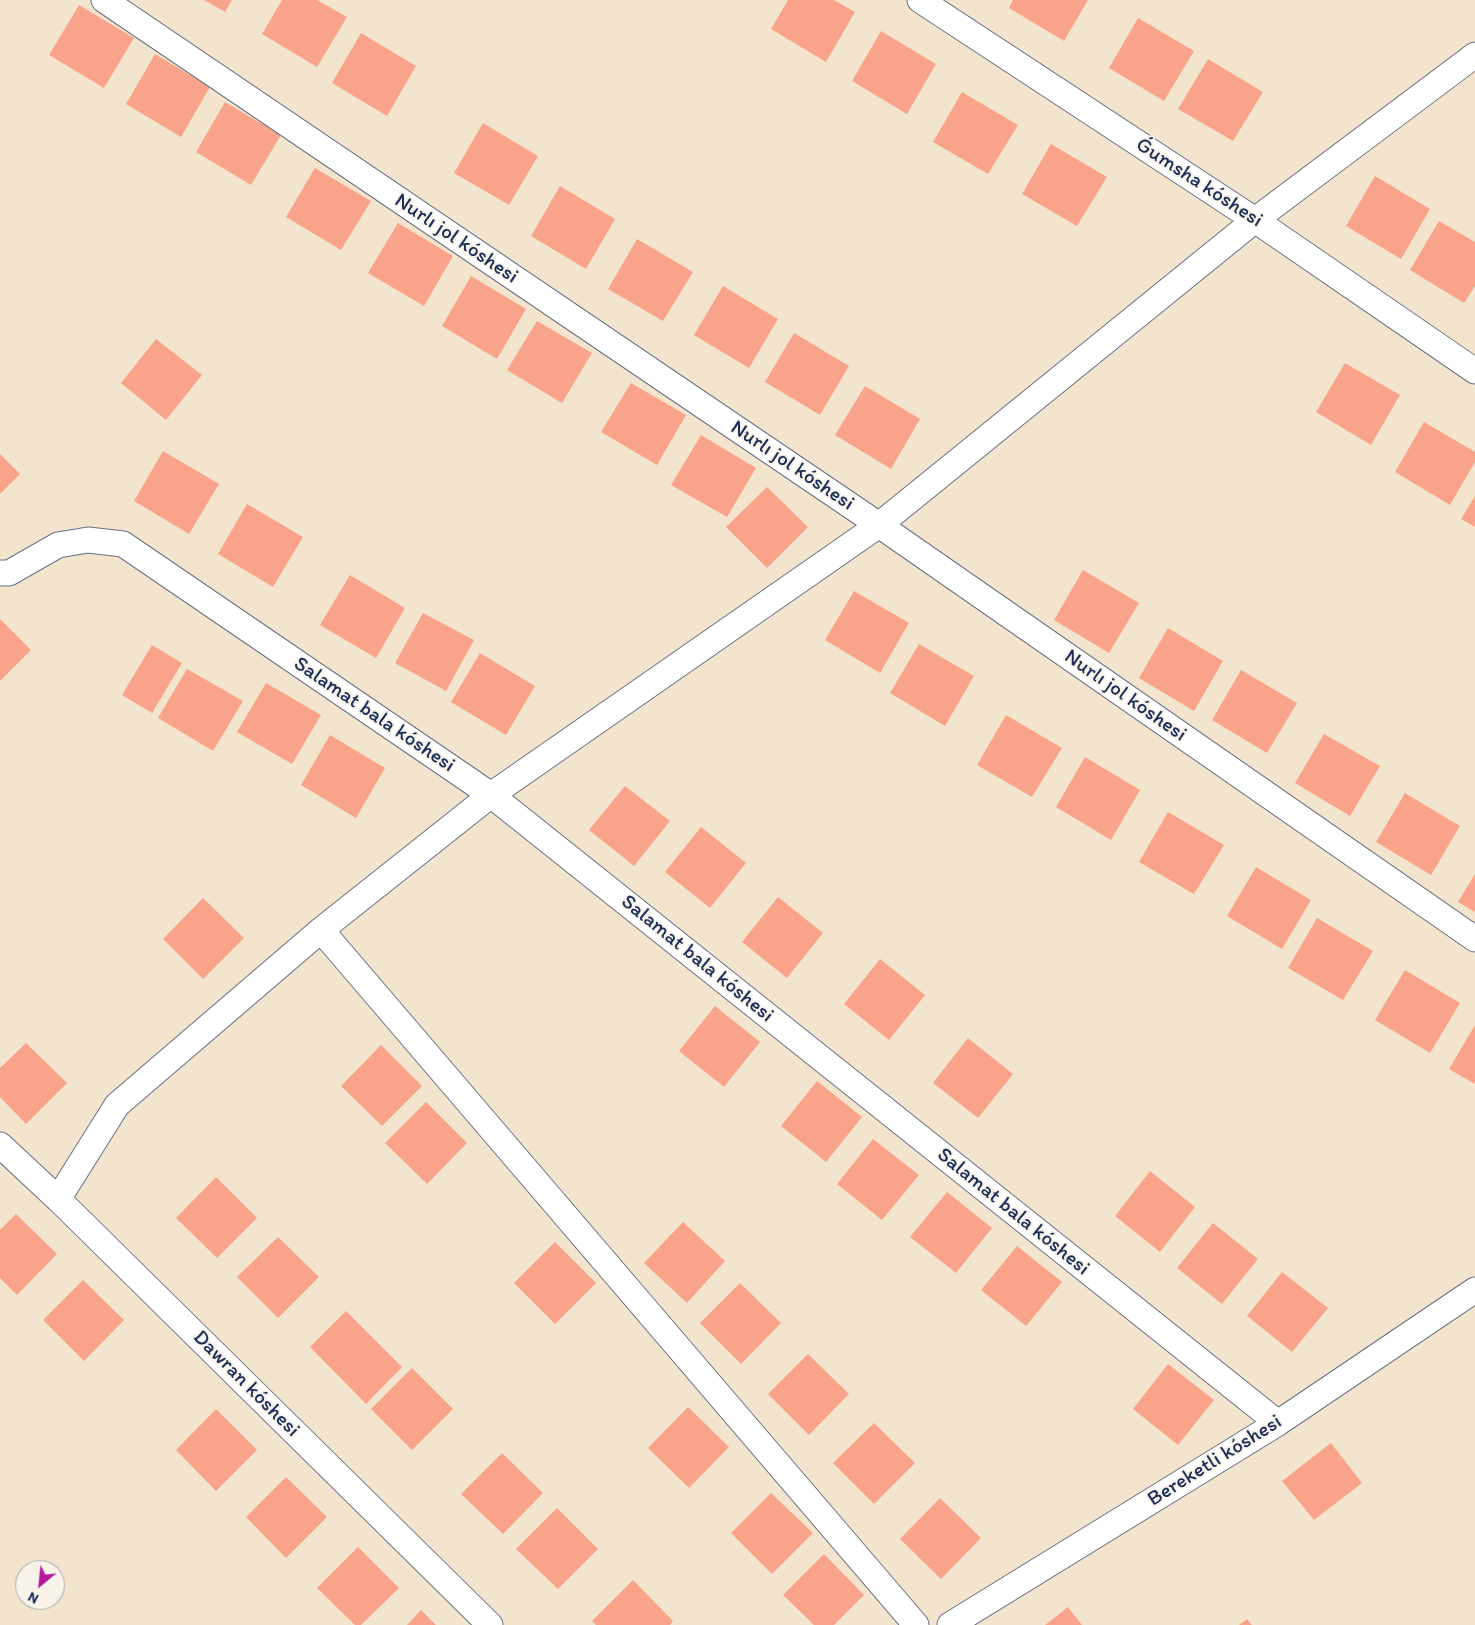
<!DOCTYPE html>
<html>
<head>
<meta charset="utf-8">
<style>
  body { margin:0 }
  #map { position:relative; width:1475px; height:1625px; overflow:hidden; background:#f3e5cd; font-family:Itim,sans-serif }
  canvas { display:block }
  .north { position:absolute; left:15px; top:1560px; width:50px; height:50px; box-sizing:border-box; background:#f7f3e8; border:1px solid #9fa5b1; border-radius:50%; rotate:208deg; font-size:14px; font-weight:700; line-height:20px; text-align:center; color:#1b2f5e }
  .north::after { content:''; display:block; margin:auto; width:18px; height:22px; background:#b5179e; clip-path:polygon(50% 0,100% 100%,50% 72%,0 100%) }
</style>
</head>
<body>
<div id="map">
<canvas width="1475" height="1625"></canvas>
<div class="north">N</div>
</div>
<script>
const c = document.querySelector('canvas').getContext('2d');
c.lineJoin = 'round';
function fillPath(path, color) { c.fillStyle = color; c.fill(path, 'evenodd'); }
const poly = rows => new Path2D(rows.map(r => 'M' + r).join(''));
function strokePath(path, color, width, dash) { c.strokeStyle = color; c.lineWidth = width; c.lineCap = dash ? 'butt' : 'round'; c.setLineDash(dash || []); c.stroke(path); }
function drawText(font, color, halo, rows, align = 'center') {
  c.font = font + ' Itim,sans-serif'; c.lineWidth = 4; c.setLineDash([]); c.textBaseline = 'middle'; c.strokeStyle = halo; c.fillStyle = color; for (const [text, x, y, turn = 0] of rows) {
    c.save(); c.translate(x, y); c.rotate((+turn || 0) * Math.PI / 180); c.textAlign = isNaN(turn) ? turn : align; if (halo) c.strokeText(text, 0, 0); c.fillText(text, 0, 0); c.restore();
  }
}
const building = poly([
  [204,0,232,0,225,12],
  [282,0,317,0,347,17,317,67,262,34],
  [788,0,834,0,855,12,826,62,771,29],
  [1013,0,1088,0,1064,41,1009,8],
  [79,5,134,38,104,88,49,55],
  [1138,18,1194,51,1164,101,1109,68],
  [881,31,936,64,907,114,852,81],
  [361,33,416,66,387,116,332,83],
  [155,54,210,87,181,137,126,104],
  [1208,59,1263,92,1233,141,1178,109],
  [962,92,1018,125,988,174,933,142],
  [225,102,281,135,251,185,196,152],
  [483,123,538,156,509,205,454,173],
  [1051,144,1107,177,1077,226,1022,194],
  [315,168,371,201,341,250,286,217],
  [1375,176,1430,209,1401,259,1346,226],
  [560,186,615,219,586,269,531,236],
  [1439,221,1475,242,1475,286,1464,303,1410,270],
  [398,223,453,256,424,306,368,273],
  [637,239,693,272,663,321,608,289],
  [471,276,526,309,497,359,442,326],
  [723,286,778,319,749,368,694,335],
  [537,321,592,353,562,403,507,370],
  [794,333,849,366,820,415,765,382],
  [156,339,202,375,166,420,121,383],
  [1345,363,1400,395,1371,445,1316,412],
  [631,383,686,415,657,465,601,432],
  [865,386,920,419,891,469,835,435],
  [1424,422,1475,452,1475,462,1450,505,1395,472],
  [701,435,756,468,727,517,671,485],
  [163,451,219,484,189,534,134,501],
  [0,454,20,474,0,494],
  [767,487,808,527,767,568,726,527],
  [1475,496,1475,527,1461,519],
  [247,504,303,537,273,587,218,554],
  [1083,570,1139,603,1109,653,1054,620],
  [350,575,405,608,376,658,320,625],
  [854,591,909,623,880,673,825,640],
  [423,613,474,640,446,691,395,663],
  [0,619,31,650,0,681],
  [1168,628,1223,661,1194,711,1139,678],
  [919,644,974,676,945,726,890,693],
  [152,645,182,663,152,713,122,695],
  [480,653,535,686,506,735,451,702],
  [187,669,243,701,213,751,158,718],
  [1241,670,1297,703,1267,753,1212,720],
  [266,683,321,715,292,764,237,732],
  [1006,715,1062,748,1032,797,977,765],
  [1324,734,1380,766,1350,816,1295,783],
  [330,735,385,768,356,818,301,785],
  [1085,757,1140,790,1111,840,1056,807],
  [625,786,670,821,634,866,589,830],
  [1405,793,1460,826,1431,875,1376,842],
  [1168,812,1224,845,1194,894,1139,862],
  [701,827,746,863,710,908,665,872],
  [1256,867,1311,900,1282,949,1227,916],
  [1475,874,1475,912,1458,902],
  [778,897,823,933,787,978,742,942],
  [203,898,244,938,203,979,163,939],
  [1317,918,1373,951,1343,1000,1288,968],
  [880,959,925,995,889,1040,844,1004],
  [1405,970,1460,1003,1430,1053,1375,1020],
  [715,1006,760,1042,724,1087,679,1051],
  [1475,1025,1475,1084,1449,1069],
  [968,1038,1013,1074,978,1118,933,1083],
  [26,1043,67,1083,26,1124,0,1097,0,1068],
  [381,1045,422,1086,382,1126,341,1086],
  [817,1081,862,1117,826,1162,781,1126],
  [426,1102,467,1143,427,1184,385,1143],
  [873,1139,919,1175,882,1220,837,1184],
  [1150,1171,1195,1207,1160,1252,1115,1216],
  [216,1177,257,1218,217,1258,176,1218],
  [947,1192,992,1228,956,1273,910,1237],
  [16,1214,57,1254,17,1295,0,1278,0,1230],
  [683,1222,725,1261,687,1303,644,1263],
  [1213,1223,1258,1259,1222,1304,1177,1268],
  [278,1237,319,1277,278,1318,237,1277],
  [555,1242,596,1283,555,1324,514,1283],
  [1017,1246,1062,1282,1026,1326,981,1290],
  [1282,1272,1328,1308,1292,1352,1247,1316],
  [83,1280,124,1320,84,1361,43,1320],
  [740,1283,781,1323,741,1364,700,1323],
  [346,1311,402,1367,366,1404,310,1347],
  [808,1354,849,1394,809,1435,768,1394],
  [1168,1364,1214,1400,1178,1445,1133,1409],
  [412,1368,453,1409,412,1450,371,1409],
  [688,1407,729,1447,689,1488,648,1448],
  [216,1409,257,1450,216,1491,176,1450],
  [874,1423,915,1463,874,1504,833,1463],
  [1331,1443,1362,1483,1314,1520,1282,1481],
  [502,1453,543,1493,503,1534,461,1494],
  [286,1477,327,1517,286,1558,246,1517],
  [771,1493,813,1533,772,1574,731,1533],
  [940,1498,981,1538,941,1579,900,1539],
  [557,1508,598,1549,558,1589,516,1549],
  [358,1547,399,1588,361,1625,355,1625,317,1588],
  [824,1554,864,1595,834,1625,814,1625,783,1595],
  [633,1580,673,1621,670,1625,596,1625,592,1621],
  [1068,1607,1082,1625,1045,1625],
  [421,1610,436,1625,407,1625],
  [1247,1619,1252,1625,1239,1625]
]);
const street = poly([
  [104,0,879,525,1475,939],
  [920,0,1255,220,1475,371],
  [0,573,9,573,58,545,88,540,123,544,491,795,1278,1423],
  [321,930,916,1625],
  [0,1145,58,1199,490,1625],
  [58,1199,117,1105,321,930,491,795,879,525,1255,220,1475,55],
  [950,1625,1278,1423,1475,1290]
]);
const streetNames = [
  ["Ǵumsha kóshesi",1199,183,33],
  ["Nurlı jol kóshesi",456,239,34],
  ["Nurlı jol kóshesi",792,466,34],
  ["Nurlı jol kóshesi",1125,696,35],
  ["Salamat bala kóshesi",374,715,34],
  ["Salamat bala kóshesi",697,959,39],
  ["Salamat bala kóshesi",1013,1212,39],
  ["Dawran kóshesi",246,1384,45],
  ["Bereketli kóshesi",1215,1461,-32]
];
fillPath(building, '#f9a48a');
strokePath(street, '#676f85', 27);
strokePath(street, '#fff', 25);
drawText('21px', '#1b2f5e', '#f7f3e8', streetNames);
</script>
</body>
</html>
